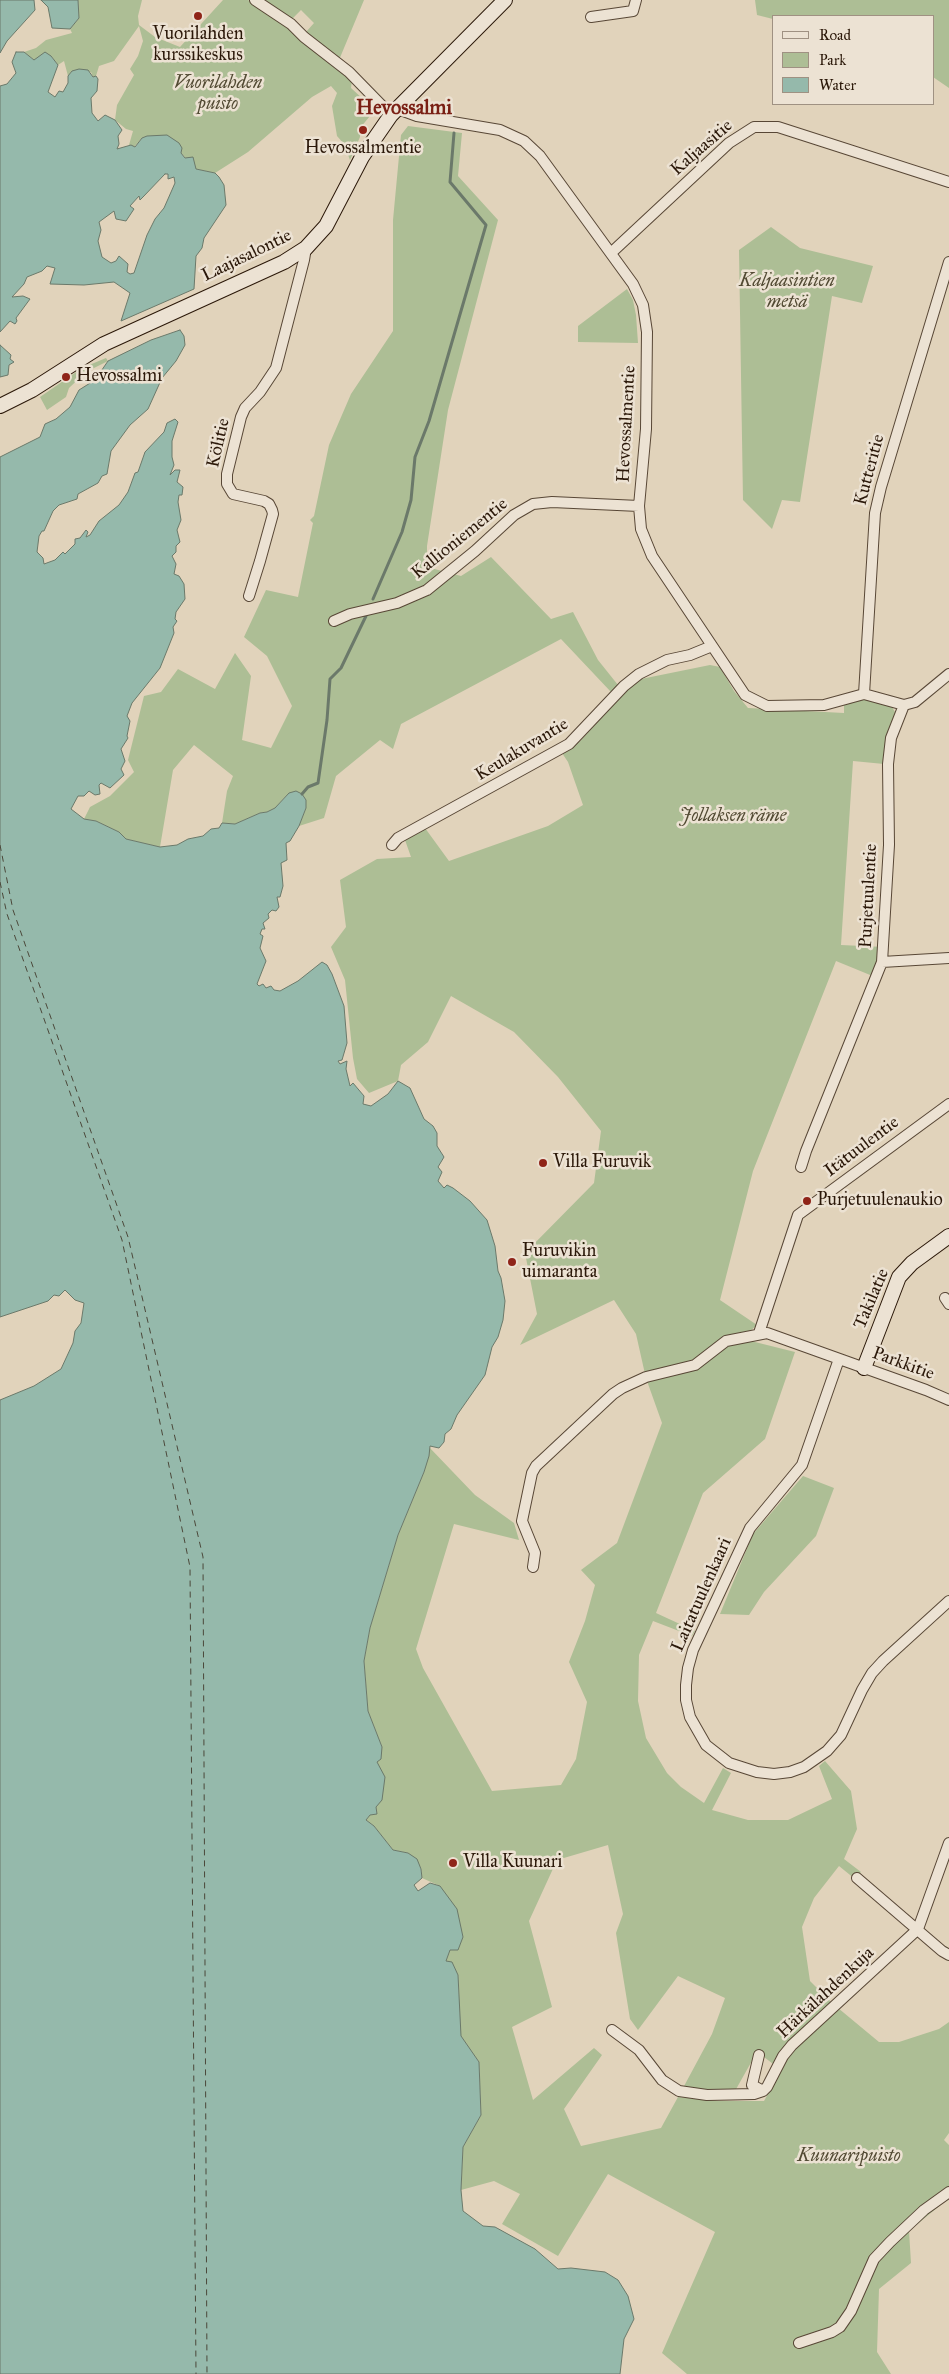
<!DOCTYPE html>
<html>
<head>
<meta charset="utf-8">
<style>
  body { margin:0 }
  #map { position:relative; width:949px; height:2374px; overflow:hidden; background:#e1d3bb; font-family:"IM FELL Great Primer",serif }
  canvas { display:block }
  .legend { position:absolute; left:772px; top:15px; width:162px; height:90px; box-sizing:border-box; background:#ece2d3; border:1px solid #9f9182; margin:0; padding:6px 9px; list-style:none; font-size:15px; color:#2b1809 }
  .legend li { display:flex; align-items:center; gap:10px; height:25px }
  .legend b { width:25px; border:1px solid #9f9182 }
</style>
</head>
<body>
<div id="map">
<canvas width="949" height="2374"></canvas>
<ul class="legend">
<li><b style="height:6px;background:#ece2d3"></b>Road</li>
<li><b style="height:14px;background:#adbe95"></b>Park</li>
<li><b style="height:14px;background:#95b9ab"></b>Water</li>
</ul>
</div>
<script>
const c = document.querySelector('canvas').getContext('2d');
c.lineJoin = 'round';
function fillPath(path, color) { c.fillStyle = color; c.fill(path, 'evenodd'); }
const poly = rows => new Path2D(rows.map(r => 'M' + r).join(''));
function strokePath(path, color, width, dash) { c.strokeStyle = color; c.lineWidth = width; c.lineCap = dash ? 'butt' : 'round'; c.setLineDash(dash || []); c.stroke(path); }
function drawText(font, color, halo, rows, align = 'center') {
  c.font = font + ' "IM FELL Great Primer",serif'; c.lineWidth = 5; c.setLineDash([]); c.textBaseline = 'middle'; c.strokeStyle = halo; c.fillStyle = color; for (const [text, x, y, turn = 0] of rows) {
    c.save(); c.translate(x, y); c.rotate((+turn || 0) * Math.PI / 180); c.textAlign = isNaN(turn) ? turn : align; if (halo) c.strokeText(text, 0, 0); c.fillText(text, 0, 0); c.restore();
  }
}
const green = poly([
  [78,0,142,0,138,16,139,25,155,37,180,47,223,0,248,0,294,30,301,41,316,50,352,80,351,88,375,110,360,128,360,137,350,160,344,144,337,136,332,106,337,93,331,86,312,97,248,152,215,173,196,169,181,153,153,136,142,138,134,147,129,145,133,131,126,129,115,120,117,105,134,75,130,69,138,56,143,41,139,26,114,61,99,66,96,76,93,77,91,72,72,71,68,76,64,61,58,65,51,56,34,60,24,52,36,48,46,40,72,33,70,29,79,18],
  [263,0,364,0,339,60,306,32,314,23,301,10,292,19],
  [755,0,949,0,949,88,933,77,933,16,773,16,773,19,757,15],
  [408,126,462,133,458,176,498,220,448,410,427,546,427,567,461,576,491,557,551,619,573,612,598,660,618,685,611,692,561,639,401,724,393,749,380,740,336,776,324,818,299,826,306,808,289,793,275,808,267,812,260,813,235,824,222,823,227,791,233,776,194,745,173,770,160,847,126,839,119,832,96,821,84,819,90,807,110,796,134,772,128,760,144,696,161,692,178,669,215,689,235,653,251,676,242,740,271,748,292,706,267,656,244,637,266,590,298,597,313,523,310,520,314,516,329,445,351,394,393,331,393,220,401,135],
  [771,227,800,248,873,266,862,303,832,296,800,502,782,500,772,529,743,500,739,250],
  [627,289,633,300,636,315,638,343,578,342,578,326],
  [106,358,108,361,86,372,69,388,66,397,47,410,40,397,82,368],
  [710,665,720,667,734,691,748,708,844,713,844,704,863,699,892,707,895,712,884,764,853,761,841,945,884,947,875,977,836,961,753,1171,720,1300,757,1325,748,1333,694,1361,645,1374,636,1334,614,1300,520,1345,537,1314,525,1253,594,1183,601,1131,558,1077,514,1032,451,996,428,1042,401,1065,398,1081,369,1093,357,1079,353,1058,345,980,331,947,346,927,340,880,377,859,411,857,405,840,425,828,449,861,548,826,583,805,568,762,562,753,580,741,625,692,641,679],
  [751,1341,795,1352,765,1439,703,1493,656,1613,695,1631,692,1636,653,1621,639,1655,638,1701,646,1738,667,1773,681,1787,704,1803,723,1768,731,1773,712,1810,748,1820,788,1820,832,1799,819,1766,825,1761,851,1791,857,1829,844,1859,861,1872,855,1879,839,1866,814,1898,802,1927,810,1981,832,2003,879,2042,899,2042,939,2029,949,2022,949,2133,944,2140,949,2145,949,2198,909,2231,911,2263,879,2289,877,2352,891,2374,687,2374,662,2353,715,2232,608,2174,558,2256,502,2224,520,2194,494,2181,461,2190,463,2147,481,2115,479,2062,460,2036,458,1975,445,1962,450,1950,440,1886,422,1878,421,1868,408,1853,393,1850,374,1826,366,1820,376,1807,377,1762,382,1747,368,1711,364,1661,370,1628,398,1535,424,1472,429,1447,475,1495,514,1523,519,1540,454,1524,416,1649,423,1668,492,1791,561,1785,576,1759,587,1702,569,1662,585,1621,595,1585,581,1570,617,1543,662,1423,647,1381,728,1345],
  [608,1845,623,1914,616,1933,630,2019,638,2030,678,1976,725,1998,712,2034,683,2088,708,2092,735,2091,753,2059,764,2057,781,2070,764,2101,718,2101,678,2097,661,2128,581,2146,564,2109,602,2055,594,2048,533,2100,512,2027,552,2007,529,1921,557,1860],
  [803,1476,834,1488,816,1536,764,1592,749,1615,720,1614,753,1534]
]);
const water = poly([
  [0,0,34,0,35,10,7,41,0,53,0,0],
  [41,0,78,0,79,18,70,29,52,28,48,7,41,0],
  [16,52,24,52,34,60,45,52,51,56,58,65,48,92,55,97,59,91,63,92,68,83,68,76,72,71,79,69,88,70,93,77,96,76,98,79,97,91,91,98,92,113,98,121,105,115,115,120,122,130,118,136,119,144,117,149,131,145,135,147,142,138,147,136,167,135,179,143,182,148,181,153,185,158,193,157,196,169,215,173,219,177,224,185,226,205,204,238,202,248,196,256,194,289,121,321,130,293,114,282,84,285,50,284,55,268,47,266,42,271,27,277,24,284,12,297,23,296,30,299,16,318,17,321,15,324,10,321,0,332,0,86,7,84,16,73,12,62,16,52],
  [165,174,168,174,168,179,174,177,175,183,164,208,155,219,147,235,134,273,130,274,127,272,128,264,119,256,116,261,111,263,102,257,98,241,101,230,99,222,114,211,116,219,126,221,134,209,130,206,139,196,140,200,143,197,165,174],
  [180,330,184,336,185,345,176,361,162,378,148,409,130,425,111,451,107,474,102,476,98,483,78,494,77,499,59,505,53,511,44,531,42,531,39,536,37,552,43,558,44,564,55,560,63,552,65,554,75,544,75,539,80,538,86,530,88,532,86,537,90,535,99,521,119,505,128,492,135,473,138,472,145,452,164,432,167,423,175,419,178,422,172,441,172,457,174,465,170,475,175,470,180,470,177,482,183,487,182,495,179,495,178,502,181,520,177,530,180,542,176,546,176,552,172,556,176,564,174,574,179,576,184,584,185,599,176,612,175,619,177,621,173,627,174,633,160,668,132,703,127,716,130,721,127,736,128,738,121,749,125,761,121,769,124,775,110,788,101,783,99,785,100,794,95,795,89,791,84,796,78,796,71,809,84,819,96,821,119,832,126,839,160,847,177,845,188,839,203,836,211,829,219,828,222,823,235,824,260,813,267,812,275,808,289,793,296,791,302,794,306,800,306,808,299,826,290,841,286,843,287,860,281,863,283,886,280,897,277,897,279,907,276,911,272,910,268,914,269,918,263,923,265,929,262,929,260,934,263,936,260,948,266,961,257,984,259,986,263,984,266,988,271,986,274,990,280,991,298,981,322,962,327,965,332,974,344,1006,347,1043,342,1060,338,1061,340,1064,347,1061,346,1069,350,1086,353,1083,364,1096,363,1104,371,1106,388,1094,398,1081,410,1088,424,1119,433,1126,437,1133,437,1146,444,1157,438,1167,442,1172,438,1181,444,1188,447,1185,453,1188,470,1201,487,1220,495,1246,498,1271,501,1278,505,1301,503,1320,498,1337,492,1347,485,1375,457,1415,451,1429,445,1434,444,1442,439,1448,430,1446,429,1456,424,1472,398,1535,370,1628,364,1661,368,1711,382,1747,381,1759,377,1762,385,1777,382,1800,376,1807,377,1814,370,1815,366,1820,374,1826,393,1850,408,1853,417,1859,421,1869,422,1878,414,1885,418,1891,430,1883,440,1886,457,1909,463,1937,458,1950,450,1950,446,1961,452,1962,458,1975,461,2036,479,2062,481,2115,463,2147,461,2190,463,2211,483,2226,495,2227,535,2249,558,2269,571,2268,605,2272,618,2280,628,2296,634,2319,624,2339,620,2374,0,2374,0,1400,34,1386,61,1369,73,1343,75,1331,81,1323,84,1303,75,1300,65,1290,59,1296,54,1295,48,1301,0,1317,0,457,40,437,45,424,56,419,70,407,79,390,95,380,108,361,151,340,180,330],
  [0,345,11,355,10,359,14,362,9,365,8,375,0,377,0,345]
]);
const stream = poly([
  [373,599,402,532,411,500,415,457,429,421,486,225,450,182,454,133],
  [302,794,308,787,318,783,327,720,330,679,341,668,366,616]
]);
const ferry = poly([
  [0,845,13,910,128,1237,203,1557,207,2374],
  [0,882,7,914,122,1240,190,1567,196,2374]
]);
const street = poly([
  [255,0,291,24,304,37,349,72,391,115],
  [591,17,633,11,636,0],
  [398,109,417,116,500,130,524,141,540,156,633,284,643,305,647,332,646,429,639,506,641,529,652,556,745,695,767,706,824,705,864,694,904,705,915,702,949,674],
  [611,253,729,143,754,127,778,127,949,182],
  [249,596,260,561,273,514,272,510,269,504,264,501,233,494,227,484,227,474,241,417,245,408,260,392,276,368,304,260,306,248],
  [334,621,350,614,397,603,427,590,475,551,514,515,533,504,552,502,639,506],
  [864,694,875,513,881,487,949,262],
  [392,845,398,838,569,744,624,686,639,674,667,660,690,655,712,646],
  [882,962,949,958],
  [801,1167,806,1151,882,962,889,845,888,764,891,738,904,705],
  [945,1298,949,1304],
  [759,1333,798,1215,949,1104],
  [839,1359,802,1465,750,1528,693,1650,688,1668,686,1685,686,1700,690,1717,706,1745,729,1763,757,1772,774,1774,790,1772,804,1767,827,1751,841,1735,862,1690,872,1673,883,1661,949,1601],
  [533,1567,535,1553,522,1521,532,1473,536,1466,613,1394,622,1388,646,1377,695,1365,726,1341,767,1333,926,1390,949,1400],
  [857,1878,942,1951,949,1955],
  [612,2030,639,2050,662,2080,679,2091,707,2095,754,2094,763,2091,767,2087,783,2056,792,2045,918,1929,949,1843],
  [759,2055,752,2085,763,2091],
  [799,2343,832,2332,840,2327,851,2311,874,2259,890,2242,924,2210,949,2192]
]);
const secondary = poly([
  [0,406,32,390,104,344,284,262,306,248,326,226,362,157,391,115,505,0],
  [864,1368,899,1277,912,1263,949,1236]
]);
const markers = [
  [198,16,5,"#8f2418"],
  [363,130,5,"#8f2418"],
  [66,377,5,"#8f2418"],
  [543,1163,5,"#8f2418"],
  [807,1201,5,"#8f2418"],
  [512,1262,5,"#8f2418"],
  [453,1863,5,"#8f2418"]
];
const poiNames = [
  ["Vuorilahden",198,35,"center"],
  ["kurssikeskus",198,56,"center"],
  ["Hevossalmentie",363,149,"center"],
  ["Hevossalmi",76,377],
  ["Villa Furuvik",553,1163],
  ["Purjetuulenaukio",817,1201],
  ["Furuvikin",522,1252],
  ["uimaranta",522,1273],
  ["Villa Kuunari",463,1863]
];
const parkNames = [
  ["Vuorilahden",218,84],
  ["puisto",218,105],
  ["Kaljaasintien",787,282],
  ["metsä",787,303],
  ["Jollaksen räme",733,817],
  ["Kuunaripuisto",849,2157]
];
const streetNames = [
  ["Kaljaasitie",702,148,-41],
  ["Laajasalontie",247,256,-26],
  ["Hevossalmentie",627,424,-87],
  ["Kölitie",219,443,-77],
  ["Kutteritie",870,470,-75],
  ["Kallioniementie",460,539,-39],
  ["Keulakuvantie",522,750,-31],
  ["Purjetuulentie",869,896,-87],
  ["Itätuulentie",862,1147,-37],
  ["Takilatie",872,1299,-67],
  ["Parkkitie",903,1364,20],
  ["Laitatuulenkaari",702,1595,-66],
  ["Härkälahdenkuja",826,1993,-43]
];
const quarterNames = [
  ["Hevossalmi",404,109]
];
fillPath(green, '#adbe95');
fillPath(water, '#95b9ab');
strokePath(water, '#6b796a', 1);
strokePath(stream, '#6b796a', 3);
strokePath(ferry, '#4b483a', 1, [6, 5]);
strokePath(street, '#584736', 12);
strokePath(secondary, '#2b1809', 16);
strokePath(street, '#ece2d3', 10);
strokePath(secondary, '#ece2d3', 14);
for (const [x, y, r, color] of markers) { const dot = new Path2D(); dot.arc(x, y, r, 0, 2 * Math.PI); c.fillStyle = color; c.fill(dot); strokePath(dot, '#ece2d3', 2); }
drawText('18px', '#2b1809', '#ece2d3', poiNames, 'left');
drawText('italic 18px', '#524a33', '#ece2d3', parkNames);
drawText('18px', '#2b1809', '#ece2d3', streetNames);
drawText('bold 20px', '#7a1f14', '#ece2d3', quarterNames);
</script>
</body>
</html>
